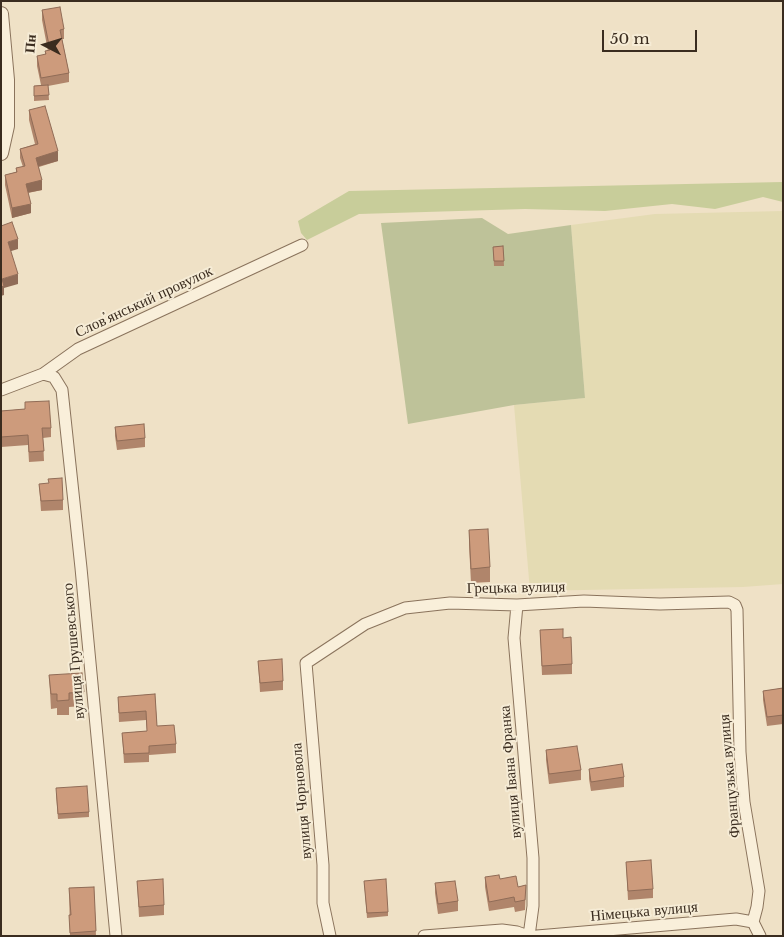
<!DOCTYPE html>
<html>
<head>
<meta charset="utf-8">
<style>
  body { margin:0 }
  #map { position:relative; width:784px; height:937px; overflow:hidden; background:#efe1c6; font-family:"Libre Baskerville",serif }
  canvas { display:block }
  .frame { position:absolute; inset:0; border:2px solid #3a2c1f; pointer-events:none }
  .north { position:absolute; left:20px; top:20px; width:50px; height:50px; -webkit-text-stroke:4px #f6ecd6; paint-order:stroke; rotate:275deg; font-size:14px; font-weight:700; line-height:20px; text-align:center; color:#3a2c1f }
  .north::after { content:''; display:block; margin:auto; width:18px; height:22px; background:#3a2c1f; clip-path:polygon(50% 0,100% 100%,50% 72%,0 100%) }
  .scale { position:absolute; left:602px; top:30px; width:95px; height:22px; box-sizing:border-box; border:2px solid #3a2c1f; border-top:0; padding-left:6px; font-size:15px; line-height:18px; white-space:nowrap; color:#3a2c1f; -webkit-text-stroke:4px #f6ecd6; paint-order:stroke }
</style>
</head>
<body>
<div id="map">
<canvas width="784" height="937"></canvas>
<div class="frame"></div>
<div class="north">Пн</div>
<div class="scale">50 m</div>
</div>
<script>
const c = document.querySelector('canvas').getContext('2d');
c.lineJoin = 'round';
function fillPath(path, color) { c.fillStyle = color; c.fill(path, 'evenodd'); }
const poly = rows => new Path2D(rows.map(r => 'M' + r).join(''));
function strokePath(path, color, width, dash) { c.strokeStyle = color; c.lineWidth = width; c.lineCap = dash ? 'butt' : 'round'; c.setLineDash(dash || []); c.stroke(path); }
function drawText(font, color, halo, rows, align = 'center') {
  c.font = font + ' "Libre Baskerville",serif'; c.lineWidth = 4; c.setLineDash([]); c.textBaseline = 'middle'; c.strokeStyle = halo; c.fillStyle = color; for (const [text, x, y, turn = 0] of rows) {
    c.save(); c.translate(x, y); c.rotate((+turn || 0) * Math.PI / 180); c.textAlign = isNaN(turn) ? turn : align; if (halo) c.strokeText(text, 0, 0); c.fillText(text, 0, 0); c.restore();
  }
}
const farmland = poly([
  [783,211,783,584,743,587,530,591,514,405,585,398,571,225,655,214]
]);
const green = poly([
  [783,182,783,202,763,197,715,209,672,204,605,211,525,209,359,214,307,240,301,233,298,221,349,191]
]);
const cemetery = poly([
  [482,218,508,234,571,225,585,398,514,405,408,424,381,223]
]);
const minor = poly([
  [43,374,54,377,62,390,81,568,116,936],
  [1,390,43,374,78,349,302,245],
  [517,605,514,638,533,858,533,906,529,936],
  [330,936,323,903,323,865,306,663,365,624,405,608,450,603,517,605,584,601,660,604,729,602,735,605,737,610,740,752,744,802,759,891,757,907,753,922,760,936],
  [424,936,502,930,517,932,528,936],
  [537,936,736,919,753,922]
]);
const tertiary = poly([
  [1,14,7,80,7,126,1,153]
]);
const wall = poly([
  [42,10,64,29,64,39,62,39,69,73,69,82,48,86,49,100,34,101,34,86,41,85,37,66,37,56,45,55,45,51,48,51,42,20],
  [29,110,58,161,39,167,42,190,28,193,31,213,12,218,5,185,5,175,16,172,16,168,23,167,20,158,20,149,35,144,29,120],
  [503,246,504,266,494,266,493,247],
  [25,402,51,428,51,437,43,438,44,461,29,462,28,445,1,447,1,411,25,409],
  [115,427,145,438,145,447,117,450,115,436],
  [39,484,63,500,63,510,41,511],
  [469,530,490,567,490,582,471,583,469,545],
  [540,630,563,638,572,664,572,674,542,675],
  [258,661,283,681,283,690,260,692],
  [49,675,84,692,84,706,69,707,69,715,57,715,57,708,51,709],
  [783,688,783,724,767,726,763,700,763,691],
  [155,694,157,726,176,744,176,753,149,755,149,762,124,763,122,733,147,731,146,720,119,722,118,697],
  [546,750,581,770,581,780,549,784,546,760],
  [589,769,624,777,624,787,591,791,589,779],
  [56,793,89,812,89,817,58,819],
  [626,862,653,889,653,898,628,900],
  [485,877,518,887,526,885,525,910,515,912,514,907,489,911,485,887],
  [137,881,164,905,164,915,139,917],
  [364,881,388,912,388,916,367,918],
  [435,883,458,901,458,911,438,914,435,893],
  [94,887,96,936,70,936,69,888]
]);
const shadedWall = poly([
  [58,151,58,161,36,167,36,158],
  [42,180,42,190,26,193,26,184],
  [31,204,31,213,12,218,12,208],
  [18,239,18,249,8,252,8,242],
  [18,274,18,284,4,288,4,295,1,296,2,279]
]);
const building = poly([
  [60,7,64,29,60,30,69,73,41,78,37,56,46,54,45,51,50,50,42,10,60,7],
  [48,85,49,95,34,96,34,86,48,85],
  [45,106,58,151,36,158,42,180,26,184,31,204,12,208,5,175,17,172,16,168,25,166,20,149,38,144,29,110,45,106],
  [12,222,18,239,8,242,18,274,2,279,4,286,1,287,1,226,12,222],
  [503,246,504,261,494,261,493,247,503,246],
  [49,401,51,428,42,428,44,451,29,452,28,435,1,437,1,411,25,409,25,402,49,401],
  [144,424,145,438,117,441,115,427,144,424],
  [62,478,63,500,41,501,39,484,49,483,48,479,62,478],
  [488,529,490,567,471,569,469,530,488,529],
  [563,629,563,638,571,637,572,664,542,666,540,630,563,629],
  [282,659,283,681,260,683,258,661,282,659],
  [82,673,84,692,69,693,69,700,57,701,57,694,51,694,49,675,82,673],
  [783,688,783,715,767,717,763,691,783,688],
  [155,694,157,726,174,725,176,744,149,746,149,753,124,754,122,733,147,731,146,711,119,713,118,697,155,694],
  [577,746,581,770,549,774,546,750,577,746],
  [622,764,624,777,591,782,589,769,622,764],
  [87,786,89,812,58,814,56,788,87,786],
  [651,860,653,889,628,891,626,862,651,860],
  [499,875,500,879,516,876,518,887,526,885,525,900,515,902,514,897,489,902,485,877,499,875],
  [163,879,164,905,139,907,137,881,163,879],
  [386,879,388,912,367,913,364,881,386,879],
  [455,881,458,901,438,904,435,883,455,881],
  [94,887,96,931,70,933,69,915,71,915,69,888,94,887]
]);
const streetNames = [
  ["Словʼянський провулок",144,302,-25],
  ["Грецька вулиця",516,588,-1],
  ["вулиця Грушевського",74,651,-95],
  ["вулиця Івана Франка",511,772,-95],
  ["Французька вулиця",730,776,-95],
  ["вулиця Чорновола",302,801,-95],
  ["Німецька вулиця",644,912,-5]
];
fillPath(farmland, '#e4dbb3');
fillPath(green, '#c8cd9a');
fillPath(cemetery, '#bec299');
strokePath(minor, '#8a735c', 13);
strokePath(tertiary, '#8a735c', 16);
strokePath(minor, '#f9efda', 11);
strokePath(tertiary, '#f9efda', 14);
fillPath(wall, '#b0856b');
fillPath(shadedWall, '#906c57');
fillPath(building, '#cd9b7c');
strokePath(building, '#906c57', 1);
drawText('15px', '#3a2c1f', '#f6ecd6', streetNames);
</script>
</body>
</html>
